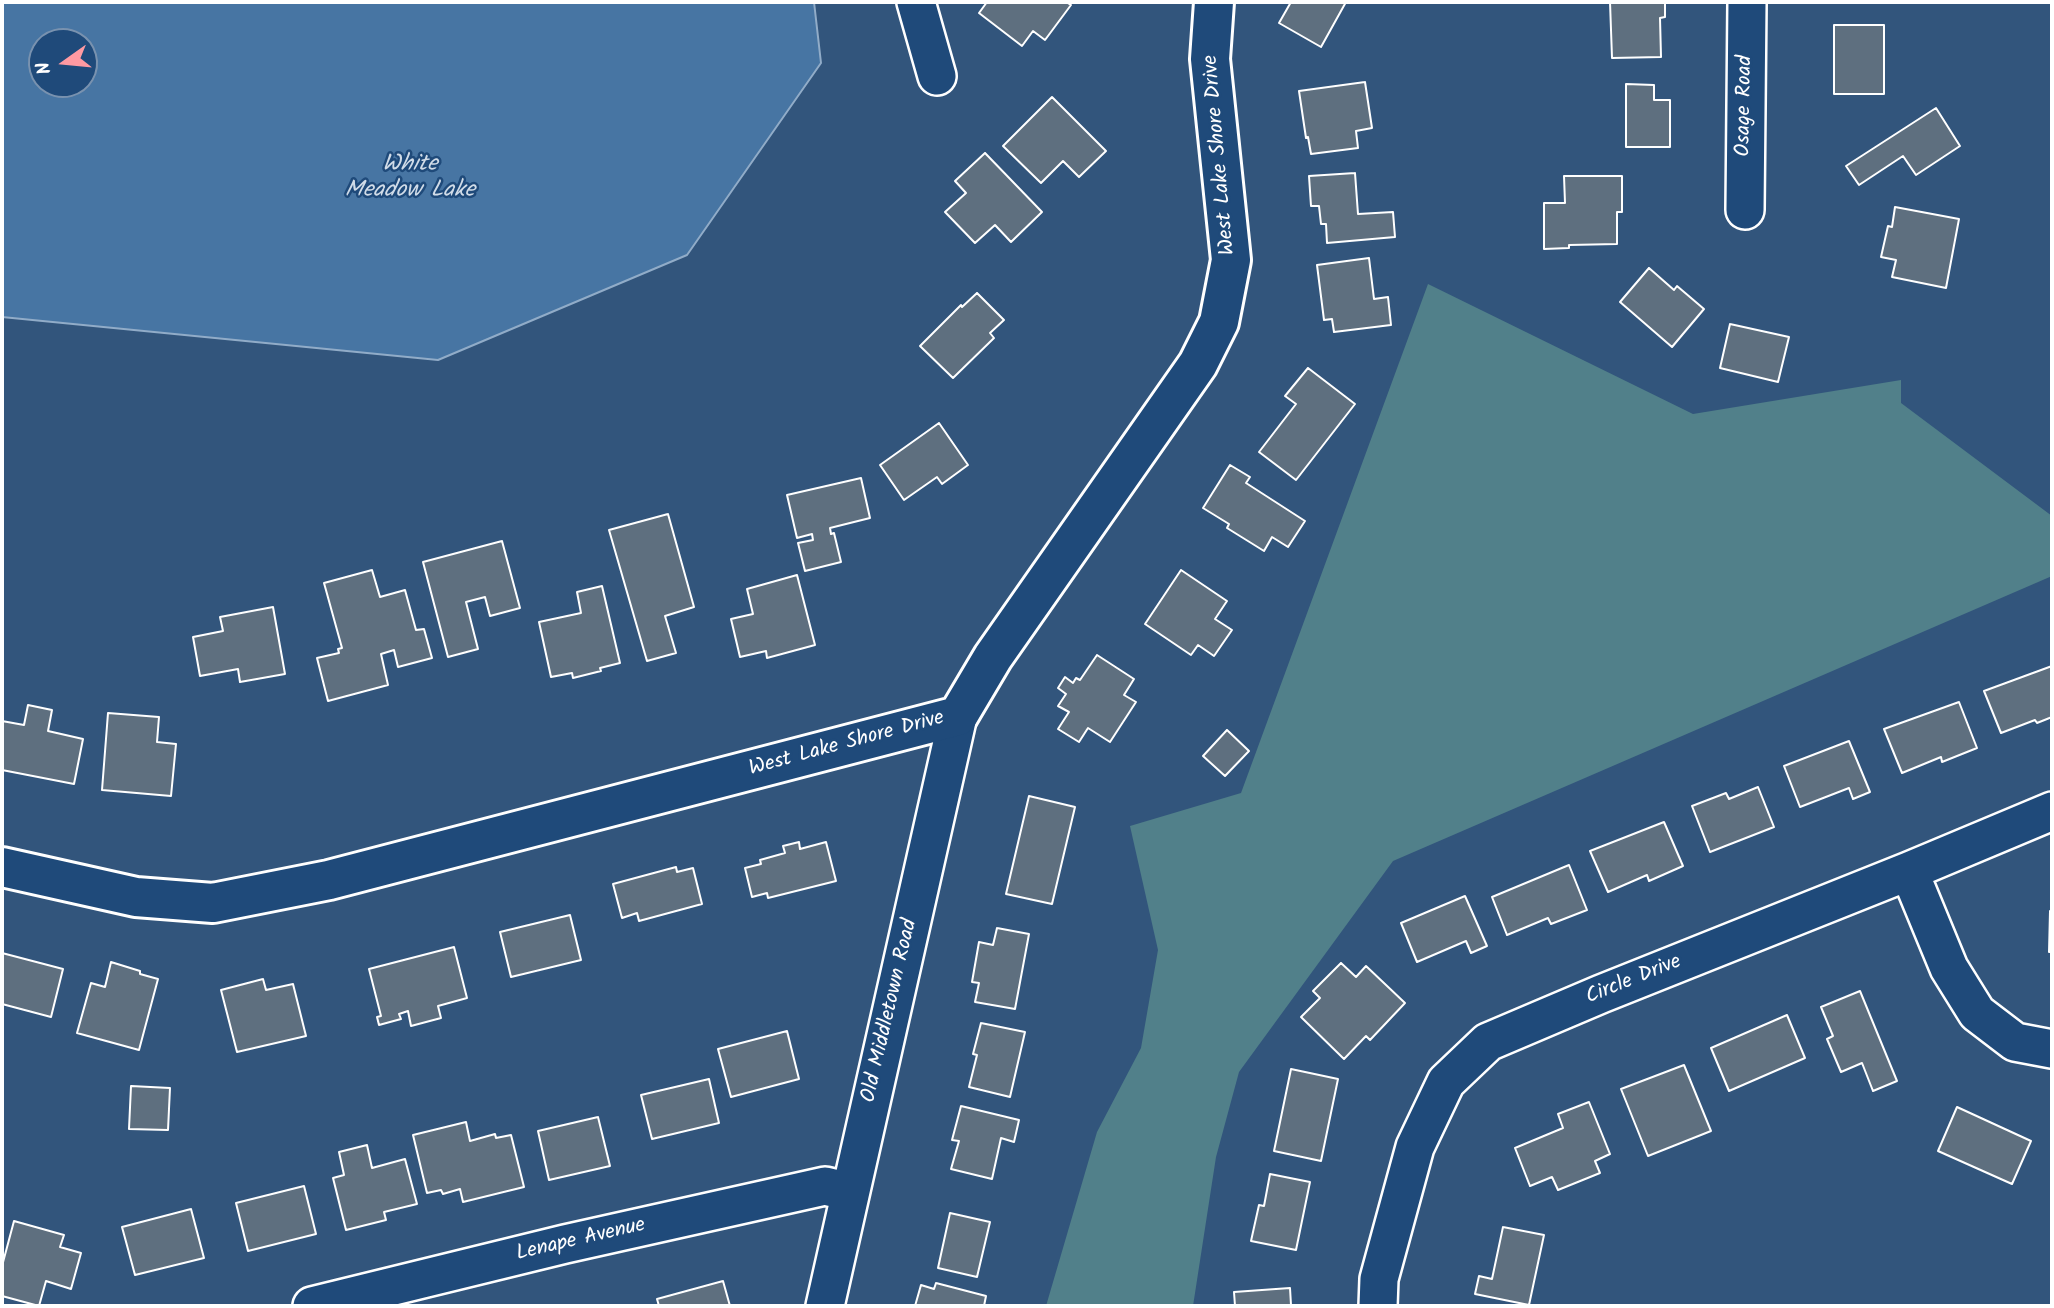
<!DOCTYPE html>
<html>
<head>
<meta charset="utf-8">
<style>
  body { margin:0 }
  #map { position:relative; width:2054px; height:1308px; overflow:hidden; background:#32557c; font-family:Kalam,sans-serif }
  canvas { display:block }
  .frame { position:absolute; inset:0; border:4px solid #fff; pointer-events:none }
  .north { position:absolute; left:28px; top:28px; width:70px; height:70px; box-sizing:border-box; background:#1f4a7a; border:2px solid #7992af; border-radius:50%; rotate:255deg; font-size:19px; font-weight:700; line-height:28px; text-align:center; color:#fff }
  .north::after { content:''; display:block; margin:auto; width:24px; height:32px; background:#ff9aa2; clip-path:polygon(50% 0,100% 100%,50% 72%,0 100%) }
</style>
</head>
<body>
<div id="map">
<canvas width="2054" height="1308"></canvas>
<div class="frame"></div>
<div class="north">N</div>
</div>
<script>
const c = document.querySelector('canvas').getContext('2d');
c.lineJoin = 'round';
function fillPath(path, color) { c.fillStyle = color; c.fill(path, 'evenodd'); }
const poly = rows => new Path2D(rows.map(r => 'M' + r).join(''));
function strokePath(path, color, width, dash) { c.strokeStyle = color; c.lineWidth = width; c.lineCap = dash ? 'butt' : 'round'; c.setLineDash(dash || []); c.stroke(path); }
function drawText(font, color, halo, rows, align = 'center') {
  c.font = font + ' Kalam,sans-serif'; c.lineWidth = 5; c.setLineDash([]); c.textBaseline = 'middle'; c.strokeStyle = halo; c.fillStyle = color; for (const [text, x, y, turn = 0] of rows) {
    c.save(); c.translate(x, y); c.rotate((+turn || 0) * Math.PI / 180); c.textAlign = isNaN(turn) ? turn : align; if (halo) c.strokeText(text, 0, 0); c.fillText(text, 0, 0); c.restore();
  }
}
const green = poly([
  [1428,284,1693,414,1901,380,1901,403,2052,516,2052,576,1393,861,1239,1072,1216,1157,1193,1306,1046,1306,1097,1132,1141,1048,1158,950,1130,826,1241,793]
]);
const water = poly([
  [2,2,814,2,821,63,687,255,438,360,2,317,2,2],
  [42,42,84,42,84,84,42,84,42,42]
]);
const building = poly([
  [987,2,1066,2,1071,5,1045,40,1033,31,1022,46,979,13,987,2],
  [1291,2,1346,2,1321,47,1279,23,1291,2],
  [1610,2,1665,2,1665,17,1660,18,1661,57,1612,58,1610,2],
  [1834,25,1884,25,1884,94,1834,94,1834,25],
  [1365,82,1372,128,1356,131,1358,148,1311,154,1308,137,1306,138,1299,91,1365,82],
  [1626,84,1654,85,1654,100,1670,100,1670,147,1626,147,1626,84],
  [1052,97,1106,151,1079,177,1063,161,1041,183,1003,146,1052,97],
  [1936,108,1960,146,1916,175,1903,156,1859,185,1846,166,1936,108],
  [985,153,1042,212,1011,242,995,225,975,243,945,212,966,193,955,181,985,153],
  [1355,173,1358,214,1393,212,1395,237,1327,243,1326,224,1321,224,1319,206,1311,206,1309,176,1355,173],
  [1564,176,1622,176,1622,212,1617,212,1617,244,1569,245,1569,248,1544,249,1544,203,1565,203,1564,176],
  [1895,207,1959,219,1946,288,1892,277,1896,260,1881,257,1888,226,1892,227,1895,207],
  [1369,258,1374,299,1388,297,1391,325,1334,332,1332,319,1324,320,1317,265,1369,258],
  [1649,268,1674,290,1677,286,1704,309,1672,347,1620,302,1649,268],
  [977,293,1004,320,990,333,994,338,953,378,920,346,961,305,962,307,977,293],
  [1730,324,1789,337,1778,382,1720,368,1730,324],
  [1308,368,1355,404,1296,480,1259,452,1296,404,1285,396,1308,368],
  [939,423,968,465,942,484,937,477,904,500,880,465,939,423],
  [1230,465,1250,477,1246,483,1305,521,1288,547,1272,537,1264,551,1227,528,1229,524,1203,508,1230,465],
  [861,478,870,518,830,528,831,534,834,533,841,562,805,571,798,543,813,540,812,534,797,538,787,495,861,478],
  [668,514,694,607,665,616,676,653,647,661,609,530,668,514],
  [502,541,520,608,490,616,485,597,466,602,478,649,448,657,423,562,502,541],
  [372,570,380,597,405,590,416,630,424,629,432,658,398,667,394,650,381,654,388,685,328,701,317,658,339,653,338,649,342,648,324,583,372,570],
  [1181,570,1227,601,1215,619,1232,630,1214,656,1198,645,1191,655,1145,624,1181,570],
  [797,575,815,645,767,658,766,651,740,657,731,619,753,614,747,589,797,575],
  [602,586,620,663,600,668,601,671,573,678,572,673,551,677,539,622,581,613,577,592,602,586],
  [273,607,285,674,240,682,238,669,200,676,193,637,223,631,220,617,273,607],
  [1097,655,1134,679,1124,695,1136,702,1110,742,1088,728,1079,742,1058,729,1069,712,1058,706,1066,694,1058,688,1065,677,1073,683,1076,678,1080,680,1097,655],
  [2052,666,2052,717,2037,723,2035,720,2001,733,1984,691,2052,666],
  [1959,702,1977,748,1942,762,1941,757,1902,773,1884,729,1959,702],
  [28,705,52,710,48,731,83,739,74,784,2,770,2,721,24,725,28,705],
  [108,713,159,717,157,742,176,744,171,796,102,790,108,713],
  [1227,730,1249,751,1225,776,1203,756,1227,730],
  [1849,741,1870,792,1853,799,1849,788,1800,807,1784,766,1849,741],
  [1758,787,1774,827,1710,852,1692,806,1726,793,1729,799,1758,787],
  [1029,796,1075,807,1052,904,1006,894,1029,796],
  [1664,822,1683,866,1649,881,1647,875,1608,892,1590,851,1664,822],
  [799,842,800,849,826,842,836,881,768,898,767,893,752,897,745,868,761,864,760,860,785,853,783,846,799,842],
  [1569,865,1587,910,1551,924,1548,918,1507,935,1492,897,1569,865],
  [676,867,677,872,693,868,702,904,639,921,637,913,622,918,613,884,676,867],
  [1465,896,1487,946,1471,953,1466,941,1417,962,1401,923,1465,896],
  [2050,911,2052,911,2052,952,2049,952,2050,911],
  [570,915,581,960,511,977,500,932,570,915],
  [997,928,1029,934,1015,1009,975,1002,979,983,972,982,979,942,993,945,997,928],
  [454,947,467,998,438,1006,441,1018,411,1026,408,1011,399,1014,401,1019,379,1025,377,1017,381,1016,369,969,454,947],
  [2,953,63,969,51,1017,2,1004,2,953],
  [111,962,140,971,140,974,158,979,139,1050,77,1033,91,983,105,987,111,962],
  [1341,963,1356,977,1366,966,1405,1003,1370,1040,1366,1036,1344,1059,1301,1017,1320,998,1313,991,1341,963],
  [263,979,266,990,293,984,306,1036,237,1052,221,990,263,979],
  [1860,991,1897,1081,1873,1091,1862,1063,1841,1072,1827,1039,1833,1036,1821,1007,1860,991],
  [1787,1015,1805,1058,1729,1091,1711,1048,1787,1015],
  [981,1023,1025,1032,1010,1097,969,1087,977,1055,973,1054,981,1023],
  [787,1031,799,1079,731,1097,718,1049,787,1031],
  [1684,1065,1711,1131,1648,1156,1621,1089,1684,1065],
  [1291,1069,1338,1079,1321,1161,1274,1151,1291,1069],
  [709,1079,719,1123,652,1139,641,1095,709,1079],
  [131,1086,170,1088,168,1130,129,1129,131,1086],
  [1589,1102,1610,1154,1595,1161,1600,1173,1558,1190,1552,1177,1530,1186,1515,1148,1563,1128,1558,1114,1589,1102],
  [961,1106,1019,1120,1014,1142,1001,1138,992,1179,951,1169,959,1141,952,1140,961,1106],
  [1957,1107,2031,1141,2012,1184,1938,1151,1957,1107],
  [598,1117,610,1166,549,1180,538,1131,598,1117],
  [466,1122,470,1141,495,1134,496,1138,511,1135,524,1187,463,1202,460,1189,443,1194,441,1190,427,1193,413,1135,466,1122],
  [367,1145,372,1168,405,1159,417,1204,384,1212,386,1220,346,1230,333,1178,344,1175,339,1152,367,1145],
  [1270,1174,1310,1182,1296,1250,1251,1241,1259,1205,1264,1206,1270,1174],
  [304,1186,316,1234,248,1251,236,1203,304,1186],
  [191,1209,204,1258,135,1275,122,1227,191,1209],
  [950,1213,990,1222,977,1277,938,1268,950,1213],
  [14,1221,64,1235,60,1247,81,1253,71,1289,46,1281,39,1306,2,1296,2,1266,14,1221],
  [1503,1227,1544,1235,1529,1305,1475,1294,1479,1276,1492,1279,1503,1227],
  [723,1281,730,1306,659,1306,657,1299,723,1281],
  [936,1283,986,1296,984,1306,915,1306,921,1285,934,1289,936,1283],
  [1290,1288,1291,1305,1235,1306,1234,1292,1290,1288]
]);
const minor = poly([
  [916,2,937,76],
  [1745,210,1747,2],
  [1909,871,1949,968,1977,1013,2015,1042,2052,1049],
  [312,1306,565,1244,825,1186,850,1192],
  [825,1306,958,716],
  [1378,1306,1379,1279,1415,1147,1446,1082,1488,1042,1601,994,1909,871,2052,811]
]);
const tertiary = poly([
  [2,867,136,897,213,903,329,880,958,716,993,657,1198,364,1219,322,1231,260,1210,59,1214,2]
]);
const streetNames = [
  ["Osage Road",1746,106,-89],
  ["West Lake Shore Drive",1221,155,-95],
  ["West Lake Shore Drive",847,745,-15],
  ["Circle Drive",1634,981,-22],
  ["Old Middletown Road",891,1011,-77],
  ["Lenape Avenue",581,1241,-13]
];
const waterNames = [
  ["White",410,166],
  ["Meadow Lake",410,192]
];
fillPath(green, '#51808a');
fillPath(water, '#4775a3');
strokePath(water, '#91acc8', 2);
fillPath(building, '#5e6f7f');
strokePath(building, '#fff', 2);
strokePath(minor, '#fff', 42);
strokePath(tertiary, '#fff', 44);
strokePath(minor, '#1f4a7a', 37);
strokePath(tertiary, '#1f4a7a', 38);
drawText('21px', '#fff', '#1f4a7a', streetNames);
drawText('italic 23px', '#d1dce8', '#1f4a7a', waterNames);
</script>
</body>
</html>
